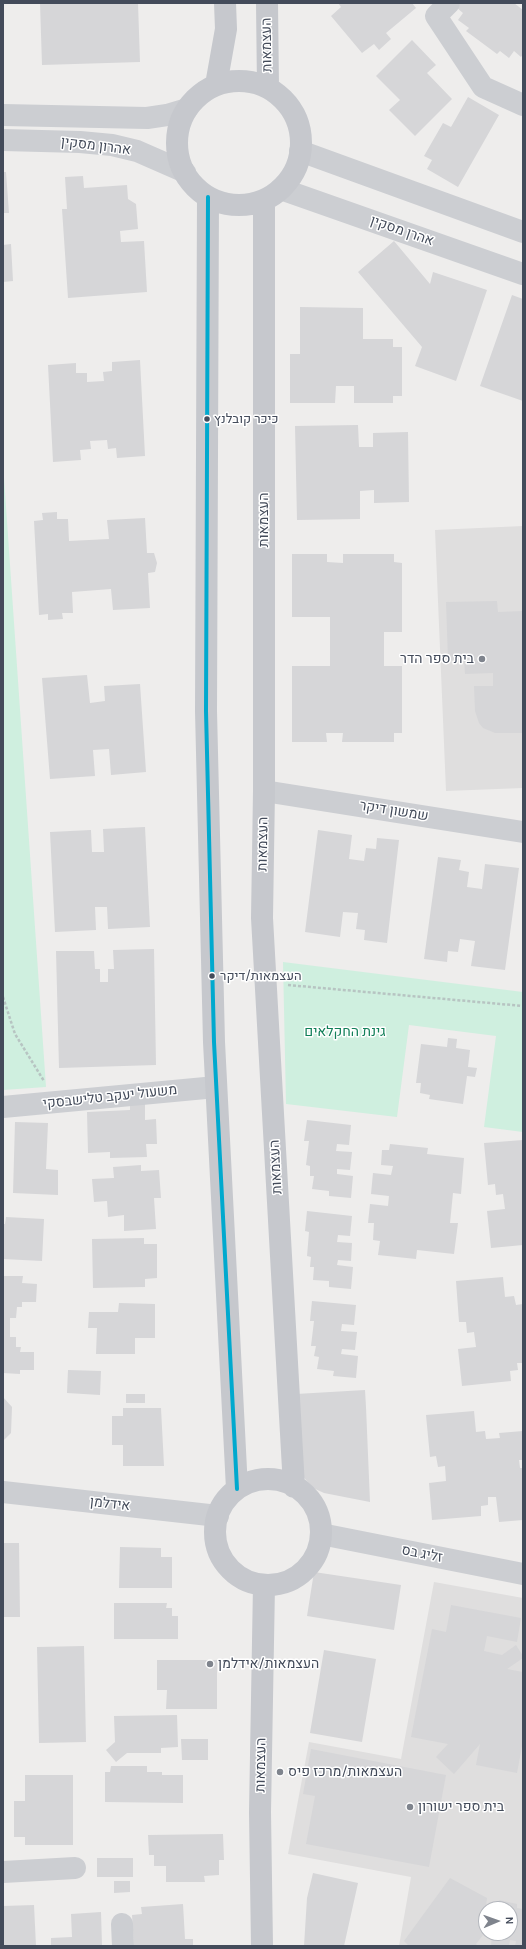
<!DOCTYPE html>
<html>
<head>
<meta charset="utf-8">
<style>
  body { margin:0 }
  #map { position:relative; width:526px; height:1949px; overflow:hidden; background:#eeedec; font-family:Karla,sans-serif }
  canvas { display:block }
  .frame { position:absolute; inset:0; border:4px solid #434b5a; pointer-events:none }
  .north { position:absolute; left:478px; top:1901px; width:40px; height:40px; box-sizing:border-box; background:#fff; border:1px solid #b4b7bd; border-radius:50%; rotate:88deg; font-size:11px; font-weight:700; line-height:16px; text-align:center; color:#434b5a }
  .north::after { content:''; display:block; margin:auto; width:14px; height:18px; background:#7f848d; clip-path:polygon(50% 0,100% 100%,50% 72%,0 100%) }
</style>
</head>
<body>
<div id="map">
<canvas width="526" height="1949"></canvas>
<div class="frame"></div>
<div class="north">N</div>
</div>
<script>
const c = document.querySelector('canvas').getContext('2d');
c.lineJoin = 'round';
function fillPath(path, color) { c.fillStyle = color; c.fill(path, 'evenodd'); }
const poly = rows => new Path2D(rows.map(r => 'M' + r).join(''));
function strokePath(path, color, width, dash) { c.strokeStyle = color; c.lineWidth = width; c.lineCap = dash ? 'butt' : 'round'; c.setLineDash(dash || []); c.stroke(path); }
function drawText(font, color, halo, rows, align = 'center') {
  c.font = font + ' Karla,Heebo,sans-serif'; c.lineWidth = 3; c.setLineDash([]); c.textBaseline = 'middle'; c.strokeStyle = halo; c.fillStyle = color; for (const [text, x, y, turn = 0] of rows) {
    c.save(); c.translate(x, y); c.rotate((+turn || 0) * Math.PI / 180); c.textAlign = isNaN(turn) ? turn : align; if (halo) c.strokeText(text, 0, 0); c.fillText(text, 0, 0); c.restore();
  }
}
const education = poly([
  [523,526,523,788,446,791,435,530],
  [434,1582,523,1598,523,1946,399,1946,411,1877,288,1854,309,1742,401,1759],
  [486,1909,510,1909,510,1933,486,1933]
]);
const green = poly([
  [3,463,46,1087,3,1090],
  [283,962,523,992,523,1132,484,1127,496,1036,409,1025,397,1117,286,1104]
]);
const building = poly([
  [40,3,138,3,140,62,42,65],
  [338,3,412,3,416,8,386,33,391,39,379,50,374,44,362,53,331,16,341,7],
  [461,3,514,3,523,10,523,54,521,57,514,51,509,58,500,51,497,54,466,31,469,28,458,20,463,13,457,8],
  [412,40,436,65,427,73,452,99,415,136,389,110,400,100,376,76],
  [468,97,499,115,458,187,427,169,432,160,424,156,443,123,451,127],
  [3,172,6,172,9,213,3,213],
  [83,176,84,188,127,185,128,199,136,204,138,229,120,231,121,242,144,241,147,292,68,298,62,209,67,209,65,177],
  [394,241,430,284,433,272,487,290,456,381,415,366,422,347,358,272],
  [11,244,13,281,3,282,3,245],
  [512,295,523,299,523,401,480,386],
  [300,307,363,308,363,339,393,339,393,347,402,347,402,396,393,396,393,403,354,403,354,386,336,386,335,403,290,403,290,354,300,354],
  [140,360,145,456,117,458,116,448,108,449,107,440,90,441,91,449,80,450,81,460,53,462,48,365,76,363,76,373,87,373,87,382,104,381,103,372,112,371,112,362],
  [358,425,359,447,373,447,373,433,408,432,409,502,374,503,374,490,360,491,360,519,297,520,295,426],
  [57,512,57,519,68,519,69,541,109,539,107,520,145,518,147,553,154,553,157,563,155,572,148,573,150,608,113,610,111,589,72,592,73,613,62,613,63,619,48,620,48,614,39,615,34,521,43,520,42,513],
  [292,554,327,554,327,562,343,563,343,554,394,554,394,562,402,563,402,632,384,632,384,666,402,666,402,733,394,733,394,742,342,742,343,733,326,733,327,742,292,742,292,666,330,666,330,617,292,617],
  [497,601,498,612,523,611,523,733,495,733,483,728,479,723,475,711,474,686,493,686,493,673,465,674,464,660,448,660,446,602],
  [87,675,90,703,105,701,104,686,140,684,146,772,111,775,109,749,93,750,95,776,50,779,42,678],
  [145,827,150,927,108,929,107,907,95,907,96,930,55,932,50,832,91,830,92,852,104,852,103,829],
  [318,830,352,835,349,859,364,861,366,848,376,849,377,838,399,840,387,943,364,940,365,930,356,929,358,913,343,912,340,937,305,932],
  [438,857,461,860,459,870,469,872,467,887,482,889,485,864,519,868,505,970,471,966,475,941,460,939,458,952,448,951,447,962,424,959],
  [154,949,156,1065,59,1068,56,951,94,951,95,969,100,969,100,982,108,982,108,969,114,969,113,950],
  [448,1038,457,1039,456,1048,470,1050,468,1067,477,1068,475,1077,467,1076,463,1104,429,1099,430,1095,420,1093,421,1083,416,1083,421,1044,447,1047],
  [130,1103,145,1103,145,1120,156,1119,157,1144,146,1144,147,1157,110,1158,110,1152,88,1153,87,1112,130,1110],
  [307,1120,351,1125,349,1145,337,1144,336,1151,352,1152,350,1170,337,1169,337,1174,353,1176,351,1198,329,1196,329,1191,312,1189,314,1176,310,1176,310,1166,306,1165,309,1141,304,1141],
  [15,1122,48,1123,46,1169,58,1170,58,1195,13,1193],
  [523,1140,523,1245,491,1248,487,1211,505,1209,503,1194,496,1195,495,1184,488,1185,484,1143],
  [390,1144,428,1148,427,1154,464,1158,461,1194,453,1193,450,1223,458,1223,454,1254,417,1250,416,1259,378,1255,380,1241,373,1240,374,1223,368,1223,370,1204,388,1206,389,1196,371,1194,373,1173,391,1175,393,1166,381,1165,382,1150,389,1150],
  [141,1165,141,1171,159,1170,161,1198,154,1198,156,1229,124,1231,124,1215,108,1217,107,1201,94,1202,92,1179,114,1178,113,1167],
  [307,1211,352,1216,350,1236,338,1235,337,1242,352,1243,351,1261,338,1260,337,1265,353,1267,351,1289,329,1287,329,1281,313,1280,314,1267,310,1267,311,1257,307,1256,309,1232,305,1231],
  [6,1217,44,1219,42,1261,3,1259,3,1224,5,1224],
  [144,1238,144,1244,157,1244,157,1278,145,1279,145,1287,93,1288,92,1239],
  [3,1276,23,1276,22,1283,37,1284,36,1302,22,1302,22,1307,17,1307,16,1318,10,1318,10,1337,16,1337,16,1347,21,1347,20,1352,34,1352,34,1370,20,1370,20,1374,3,1373],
  [503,1277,505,1297,514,1296,516,1305,523,1304,523,1363,517,1363,518,1370,510,1371,511,1381,462,1386,458,1349,476,1347,474,1332,467,1333,466,1322,459,1322,456,1281],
  [312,1301,356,1305,354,1325,342,1324,341,1331,357,1332,355,1350,342,1349,341,1354,358,1356,356,1378,333,1376,334,1371,317,1369,319,1357,314,1356,316,1346,311,1346,314,1321,310,1321],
  [119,1303,155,1304,155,1338,135,1338,135,1354,96,1354,97,1328,88,1328,89,1312,118,1312],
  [68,1370,101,1371,100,1395,67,1393],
  [365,1390,366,1407,370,1502,324,1493,313,1488,299,1472,296,1394],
  [126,1394,145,1394,145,1403,126,1403],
  [3,1397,12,1407,11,1433,3,1441],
  [123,1408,161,1408,164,1466,123,1466,123,1445,112,1445,112,1416,123,1416],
  [474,1411,476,1432,485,1431,486,1439,500,1438,499,1433,523,1431,523,1460,519,1460,520,1468,523,1468,523,1520,499,1522,496,1497,488,1497,488,1505,481,1506,481,1516,432,1520,429,1483,446,1481,445,1466,438,1467,436,1456,430,1457,426,1415],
  [3,1543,19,1543,20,1617,3,1617],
  [120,1547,161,1548,161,1557,172,1557,172,1588,119,1588],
  [314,1572,401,1585,394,1630,307,1616],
  [114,1603,167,1603,166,1608,172,1608,172,1616,178,1616,178,1639,114,1639],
  [451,1605,521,1618,517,1642,487,1636,484,1651,502,1655,516,1645,523,1656,523,1658,507,1669,523,1672,523,1741,517,1773,476,1765,480,1744,454,1774,436,1757,448,1744,411,1737,432,1629,446,1632],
  [84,1646,86,1742,39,1743,37,1647],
  [324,1650,376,1659,362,1742,310,1733],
  [157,1660,217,1660,217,1709,166,1709,167,1690,157,1690],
  [177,1715,178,1747,161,1748,161,1753,127,1753,116,1762,106,1750,115,1742,114,1716],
  [181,1739,208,1739,208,1760,182,1760],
  [311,1749,446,1775,429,1867,306,1844,315,1796,303,1794],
  [111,1766,147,1766,147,1772,162,1772,162,1775,183,1775,183,1803,105,1802,105,1772,110,1772],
  [25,1775,73,1775,73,1845,25,1845,25,1837,14,1837,14,1801,25,1801],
  [223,1834,224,1860,219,1860,219,1875,204,1876,205,1882,166,1882,166,1866,154,1866,154,1855,149,1855,148,1835],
  [97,1858,133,1858,133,1877,97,1877],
  [313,1873,358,1883,344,1946,304,1946,307,1898],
  [450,1878,487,1898,486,1906,496,1908,486,1909,486,1933,489,1933,485,1937,483,1935,476,1944,478,1946,409,1946,404,1941],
  [114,1881,130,1881,130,1892,114,1893],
  [499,1900,517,1904,517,1908,523,1909,523,1946,515,1946,516,1941,510,1940,509,1946,491,1946,492,1933,510,1933,510,1909,497,1909],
  [183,1904,185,1939,193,1939,193,1946,134,1946,132,1915,142,1914,141,1907],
  [34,1905,36,1946,3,1946,3,1906],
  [101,1912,102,1946,51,1946,51,1938,72,1937,71,1914]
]);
const path = poly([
  [288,985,523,1006],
  [3,997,15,1034,44,1081]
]);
const minor = poly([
  [449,3,436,16,483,87,523,105],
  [3,115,147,118,167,115,187,109],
  [3,140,80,142,112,145,137,151,185,172],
  [300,151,523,232],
  [281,189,523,274],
  [264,791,523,832],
  [3,1107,216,1087],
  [3,1492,218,1516],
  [321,1534,523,1574],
  [3,1872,75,1868],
  [122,1924,123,1946]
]);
const major = poly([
  [267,3,268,88],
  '177 143a62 62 0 1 1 124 0a62 62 0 1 1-124 0Z',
  [216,85,226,29,225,3],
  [208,197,206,711,214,1042,237,1489],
  [264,200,264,791,262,918,294,1487],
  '215 1532a53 53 0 1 1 106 0a53 53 0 1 1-106 0Z',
  [262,1946,260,1812,264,1585]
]);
const bus1 = poly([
  [208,197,206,711,214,1042,237,1489]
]);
const markers = [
  [207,419,3.5,"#434b5a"],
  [482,659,4,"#7f848d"],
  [212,976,3.5,"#434b5a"],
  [210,1664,4,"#7f848d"],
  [280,1772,4,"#7f848d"],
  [410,1807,4,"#7f848d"]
];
const busNames = [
  ["כיכר קובלנץ",214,419],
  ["העצמאות/דיקר",220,976]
];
const streetNames = [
  ["העצמאות",267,45,-91],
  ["אהרון מסקין",96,146,7],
  ["אהרן מסקין",402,231,19],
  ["העצמאות",264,520,-90],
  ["שמשון דיקר",394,811,9],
  ["העצמאות",263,844,-89],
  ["משעול יעקב טלישבסקי",110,1097,-6],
  ["העצמאות",276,1167,-93],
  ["אידלמן",110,1504,6],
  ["זליג בס",422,1554,11],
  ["העצמאות",261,1765,-89]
];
const poiNames = [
  ["בית ספר הדר",474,659,"right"],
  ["העצמאות/אידלמן",218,1664],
  ["העצמאות/מרכז פיס",288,1772],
  ["בית ספר ישורון",418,1807]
];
const parkNames = [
  ["גינת החקלאים",345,1032]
];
fillPath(education, '#dfdede');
fillPath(green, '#cfefdf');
fillPath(building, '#d6d6d8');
strokePath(path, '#b7c4c2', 2.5, [3, 2]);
strokePath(minor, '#ccced2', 22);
strokePath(major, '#c6c8cd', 22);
strokePath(bus1, '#00a9ce', 4);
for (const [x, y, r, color] of markers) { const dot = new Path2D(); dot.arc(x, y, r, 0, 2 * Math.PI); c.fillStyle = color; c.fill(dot); strokePath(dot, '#fff', 1.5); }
drawText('13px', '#434b5a', '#fff', busNames, 'left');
drawText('14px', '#434b5a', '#fff', streetNames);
drawText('14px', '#434b5a', '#fff', poiNames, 'left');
drawText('14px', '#107f58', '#fff', parkNames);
</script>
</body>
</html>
